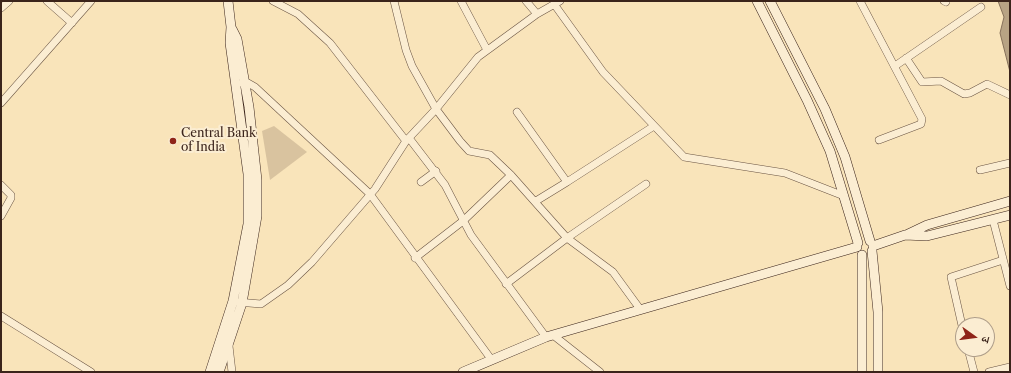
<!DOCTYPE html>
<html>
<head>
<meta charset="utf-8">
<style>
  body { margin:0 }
  #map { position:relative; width:1011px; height:373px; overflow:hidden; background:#f9e4ba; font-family:"Libre Caslon Text","Noto Serif Devanagari",serif }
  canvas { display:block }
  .frame { position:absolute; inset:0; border:2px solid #3b241b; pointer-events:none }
  .north { position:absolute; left:955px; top:317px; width:40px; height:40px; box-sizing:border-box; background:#fbedd2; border:1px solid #ae9d89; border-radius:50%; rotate:104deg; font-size:11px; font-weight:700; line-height:16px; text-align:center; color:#3b241b }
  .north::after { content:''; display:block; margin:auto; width:14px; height:18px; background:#8f2418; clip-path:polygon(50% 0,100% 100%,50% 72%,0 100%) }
</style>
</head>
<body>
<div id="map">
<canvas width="1011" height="373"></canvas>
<div class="frame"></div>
<div class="north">उ</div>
</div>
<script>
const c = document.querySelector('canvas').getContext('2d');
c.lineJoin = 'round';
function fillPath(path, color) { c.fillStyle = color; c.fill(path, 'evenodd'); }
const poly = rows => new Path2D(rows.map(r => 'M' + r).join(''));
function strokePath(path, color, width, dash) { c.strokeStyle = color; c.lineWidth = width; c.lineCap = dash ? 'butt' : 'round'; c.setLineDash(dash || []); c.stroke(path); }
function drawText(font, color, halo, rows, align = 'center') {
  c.font = font + ' "Libre Caslon Text",serif'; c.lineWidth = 4; c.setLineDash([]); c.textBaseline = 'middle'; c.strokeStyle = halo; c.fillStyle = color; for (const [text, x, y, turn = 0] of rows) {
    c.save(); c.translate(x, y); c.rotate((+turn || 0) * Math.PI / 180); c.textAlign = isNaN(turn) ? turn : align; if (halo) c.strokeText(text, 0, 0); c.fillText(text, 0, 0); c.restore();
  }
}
const green = poly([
  [274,126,307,152,270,180,262,131]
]);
const water = poly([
  [998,1,1010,1,1010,72,1000,33,1004,17,998,1]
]);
const street = poly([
  [47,1,72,23],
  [273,1,298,14,330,43,406,141],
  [394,1,406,50,412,66,436,109,460,141,469,151,490,155,511,175,567,238,613,272,640,309],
  [461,1,487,50],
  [526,1,537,14],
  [860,1,922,119,921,124,879,140],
  [944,1,946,2],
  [554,4,603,72,684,157,785,173,844,196],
  [1,8,9,1],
  [906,58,922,82,941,81,964,94,970,93,987,84,1010,95],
  [895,66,981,7],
  [242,83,248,83,255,87,370,194,491,359],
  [1,103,91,1],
  [517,112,567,182,654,126],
  [409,138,445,185,471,235,546,337],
  [980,170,1010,163],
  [421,182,436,171],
  [1,185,11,195,11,198,1,216],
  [536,201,567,182],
  [993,220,1010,286],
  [415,258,463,221,511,175],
  [506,284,567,238,646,184],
  [237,302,261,304,288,285,312,262,375,189,406,141,436,109,478,57,537,14,560,1],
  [1,316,91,372],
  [963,330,951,277,1003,260],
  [553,335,600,372],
  [229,346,232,372],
  [968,349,974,372],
  [989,372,1010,367]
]);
const secondary = poly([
  [757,1,807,100,830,151,858,243],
  [770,1,825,109,845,157,870,241],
  [906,235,927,225,1010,201],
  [873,246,905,235,927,236,1010,215],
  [872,251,878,312,878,372],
  [210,372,233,301,248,224,248,174,230,43,231,27,228,1],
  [219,372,242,303,257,216,257,180,249,107,237,39,232,29],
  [463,372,546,337,857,247],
  [862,372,862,255]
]);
const markers = [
  [173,141,4,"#8f2418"]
];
const poiNames = [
  ["Central Bank",181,134],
  ["of India",181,148]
];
fillPath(green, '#d9c39f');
fillPath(water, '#b8a384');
strokePath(water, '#86705a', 1);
strokePath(street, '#6a5443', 8);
strokePath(secondary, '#3b241b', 10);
strokePath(street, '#fbedd2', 7);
strokePath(secondary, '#fbedd2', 9);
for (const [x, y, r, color] of markers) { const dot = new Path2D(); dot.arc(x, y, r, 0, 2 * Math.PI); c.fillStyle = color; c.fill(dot); strokePath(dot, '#fbedd2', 1.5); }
drawText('12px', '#3b241b', '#fbedd2', poiNames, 'left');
</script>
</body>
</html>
